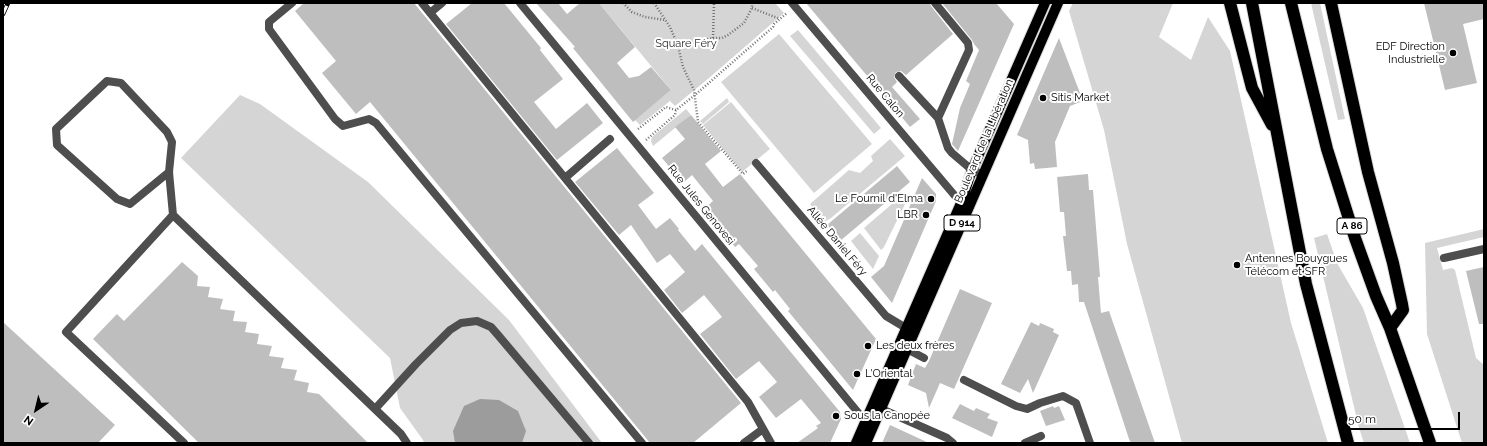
<!DOCTYPE html>
<html>
<head>
<meta charset="utf-8">
<style>
  body { margin:0 }
  #map { position:relative; width:1487px; height:446px; overflow:hidden; background:#fff; font-family:Raleway,sans-serif }
  canvas { display:block }
  .frame { position:absolute; inset:0; border:4px solid #000; pointer-events:none }
  .north { position:absolute; left:16px; top:390px; width:40px; height:40px; -webkit-text-stroke:3px #fff; paint-order:stroke; rotate:215deg; font-size:11px; font-weight:700; line-height:16px; text-align:center; color:#000 }
  .north::after { content:''; display:block; margin:auto; width:14px; height:18px; background:#000; clip-path:polygon(50% 0,100% 100%,50% 72%,0 100%) }
  .scale { position:absolute; left:1341px; top:412px; width:119px; height:18px; box-sizing:border-box; border:2px solid #000; border-top:0; padding-left:5px; font-size:12px; line-height:14px; white-space:nowrap; color:#000; -webkit-text-stroke:3px #fff; paint-order:stroke }
</style>
</head>
<body>
<div id="map">
<canvas width="1487" height="446"></canvas>
<div class="frame"></div>
<div class="north">N</div>
<div class="scale">50 m</div>
</div>
<script>
const c = document.querySelector('canvas').getContext('2d');
c.lineJoin = 'round';
function fillPath(path, color) { c.fillStyle = color; c.fill(path, 'evenodd'); }
const poly = rows => new Path2D(rows.map(r => 'M' + r).join(''));
function strokePath(path, color, width, dash) { c.strokeStyle = color; c.lineWidth = width; c.lineCap = dash ? 'butt' : 'round'; c.setLineDash(dash || []); c.stroke(path); }
function drawText(font, color, halo, rows, align = 'center') {
  c.font = font + ' Raleway,sans-serif'; c.lineWidth = 4; c.setLineDash([]); c.textBaseline = 'middle'; c.strokeStyle = halo; c.fillStyle = color; for (const [text, x, y, turn = 0] of rows) {
    c.save(); c.translate(x, y); c.rotate((+turn || 0) * Math.PI / 180); c.textAlign = isNaN(turn) ? turn : align; if (halo) c.strokeText(text, 0, 0); c.fillText(text, 0, 0); c.restore();
  }
}
const green = poly([
  [599,3,775,3,784,13,709,78,675,106,670,101,640,125,635,120,671,90],
  [1073,3,1173,3,1159,37,1191,60,1208,17,1230,51,1291,323,1328,443,1182,443,1127,244,1104,130,1069,11],
  [1311,3,1320,3,1345,119,1338,120],
  [798,30,881,128,874,134,790,36],
  [779,34,872,144,814,193,721,82],
  [240,95,260,104,368,182,509,320,602,443,424,443,423,440,400,408,390,358,181,158],
  [727,98,729,102,703,124,700,121],
  [731,102,770,149,742,172,703,125],
  [686,109,691,115,653,146,651,141,652,137],
  [890,139,905,156,831,218,824,222,810,204,849,170,860,173,873,161,871,156],
  [900,197,905,204,884,247,881,250,864,228],
  [1484,229,1484,237,1437,248,1443,270,1452,268,1455,270,1476,358,1484,365,1484,443,1462,443,1427,334,1425,243],
  [860,233,879,256,873,269,851,241],
  [1327,234,1337,263,1363,308,1410,443,1364,443,1359,428,1314,238]
]);
const water = poly([
  [480,399,499,400,518,411,526,431,522,443,455,443,453,431,464,406]
]);
const building = poly([
  [304,3,414,3,741,403,693,443,650,443,370,102,356,114,322,73,336,61,295,11],
  [472,3,504,3,541,48,540,50,563,79,534,102,556,129,587,103,603,123,557,160,446,24],
  [536,3,558,3,567,14,580,3,599,3,635,47,617,63,629,78,639,76,651,67,671,90,633,122,573,48,575,47],
  [806,3,930,3,931,6,953,34,906,75,901,71,896,72,894,77,897,82,892,87,920,119,910,127],
  [942,3,996,3,1014,24,958,151,952,144,960,108,970,84,966,81,979,50,974,44,972,40],
  [1424,3,1484,3,1484,19,1463,24,1477,83,1445,90],
  [1059,38,1083,101,1070,106,1055,142,1057,167,1035,169,1034,163,1030,164,1028,140,1017,135],
  [691,115,721,151,705,164,723,187,740,174,876,339,853,390,788,311,790,309,775,290,773,292,754,269,758,266,739,244,735,247,704,209,713,201,692,175,683,183,662,158,685,139,675,127],
  [617,148,654,193,638,205,656,229,670,218,679,229,678,230,695,251,702,244,840,412,841,419,830,443,797,443,818,428,816,426,821,423,801,399,776,418,759,397,777,382,759,361,736,379,700,334,722,317,704,295,682,313,664,290,685,272,670,254,657,263,631,225,619,235,575,182],
  [897,166,910,182,840,241,827,225],
  [1088,174,1089,190,1093,190,1100,277,1098,277,1101,313,1109,311,1155,443,1131,443,1129,439,1084,302,1079,302,1078,284,1072,285,1071,271,1067,271,1063,236,1066,236,1064,212,1060,212,1057,177],
  [922,178,936,194,936,201,892,303,871,277,884,266],
  [182,262,198,276,197,286,210,287,208,297,223,299,220,309,235,311,233,321,247,322,245,332,259,334,257,344,272,346,269,356,284,358,281,368,297,370,294,380,309,383,307,392,319,394,368,443,199,443,93,339,117,314,124,321],
  [1484,267,1484,324,1479,324,1466,271],
  [960,289,992,303,954,389,940,383,929,408,926,393,908,385,916,364,925,368,929,361],
  [3,322,115,425,98,443,3,443],
  [1031,322,1039,326,1040,323,1054,329,1053,332,1059,335,1033,393,1028,379,1020,393,1001,384],
  [960,404,974,411,976,408,990,414,987,418,998,422,992,437,952,418],
  [1053,406,1054,408,1059,406,1065,420,1046,426,1040,411],
  [890,425,929,443,882,443]
]);
const path = poly([
  [623,3,632,12,645,17,665,20],
  [654,3,670,27,678,46,683,67,694,90,698,122,743,174,748,170],
  [752,8,780,19],
  [713,38,714,3],
  [678,46,713,38,722,38,728,35,744,23,752,8,752,3],
  [638,129,666,107,676,110],
  [646,140,675,115,676,110,695,95,773,27,774,24,787,13]
]);
const lane = poly([
  [292,3,269,22,269,29,335,119,343,126,369,119,376,123,642,443],
  [422,3,748,402,771,443],
  [935,3,968,43,969,50,938,118],
  [430,13,442,3],
  [899,76,938,118,948,148,952,153,972,170,983,175],
  [756,163,886,316,906,328],
  [169,172,130,204,117,199,57,145,56,129,107,81,121,83,167,132,172,142,169,172,173,215],
  [565,178,610,139],
  [1444,258,1484,249],
  [903,347,924,358],
  [964,380,1016,406,1027,409,1040,403,1063,396,1076,403,1090,443],
  [877,407,947,438,953,443],
  [375,409,416,364,450,330,461,323,477,321,491,327,498,335,589,443],
  [184,443,66,332,173,215,401,434,407,443],
  [744,443,763,429],
  [1025,443,1041,436]
]);
const street = poly([
  [520,3,865,421],
  [792,3,961,203]
]);
const primary = poly([
  [856,443,961,203,972,170,1045,3],
  [866,443,1058,3]
]);
const highway = poly([
  [1230,3,1252,88,1272,125],
  [1252,3,1306,284,1348,443],
  [1291,3,1327,149,1355,238,1376,296,1390,328,1430,443],
  [1331,3,1368,172,1393,263,1402,304,1403,310,1390,328]
]);
const rail = poly([
  [3,14,8,3]
]);
const markers = [
  [1453,53,4,"#000"],
  [1043,98,4,"#000"],
  [931,199,4,"#000"],
  [926,215,4,"#000"],
  [1237,265,4,"#000"],
  [868,346,4,"#000"],
  [857,374,4,"#000"],
  [836,416,4,"#000"]
];
const shields = [
  [962,223,36],
  [1352,226,30]
];
const shieldNames = [
  ["D 914",962,223],
  ["A 86",1352,226]
];
const parkNames = [
  ["Square Féry",686,44]
];
const poiNames = [
  ["EDF Direction",1445,47,"right"],
  ["Industrielle",1445,60,"right"],
  ["Sitis Market",1051,98],
  ["Le Fournil d'Elma",923,199,"right"],
  ["LBR",918,215,"right"],
  ["Antennes Bouygues",1245,259],
  ["Télécom et SFR",1245,272],
  ["Les deux frères",876,346],
  ["L'Oriental",865,374],
  ["Sous la Canopée",844,416]
];
const streetNames = [
  ["Rue Calon",885,96,50],
  ["Boulevard de la Libération",984,141,-67],
  ["Rue Jules Genovesi",701,205,51],
  ["Allée Daniel Féry",837,241,50]
];
fillPath(green, '#d5d5d5');
fillPath(water, '#9c9c9c');
fillPath(building, '#bebebe');
strokePath(primary, '#dbdbdb', 12);
strokePath(highway, '#dbdbdb', 14);
strokePath(path, '#707070', 2.5, [1, 2]);
strokePath(lane, '#4e4e4e', 8);
strokePath(street, '#4e4e4e', 8);
strokePath(primary, '#000', 10);
strokePath(highway, '#000', 12);
strokePath(rail, '#000', 4.5);
strokePath(rail, '#fff', 3, [9]);
for (const [x, y, r, color] of markers) { const dot = new Path2D(); dot.arc(x, y, r, 0, 2 * Math.PI); c.fillStyle = color; c.fill(dot); strokePath(dot, '#fff', 1.5); }
for (const [x, y, w] of shields) { const box = new Path2D(); box.roundRect(x - w / 2, y - 8, w, 16, 3); c.fillStyle = '#fff'; c.fill(box); strokePath(box, '#000', 1); }
drawText('bold 10px', '#000', null, shieldNames);
drawText('11px', '#2c2c2c', '#fff', parkNames);
drawText('11px', '#000', '#fff', poiNames, 'left');
drawText('11px', '#000', '#fff', streetNames);
</script>
</body>
</html>
